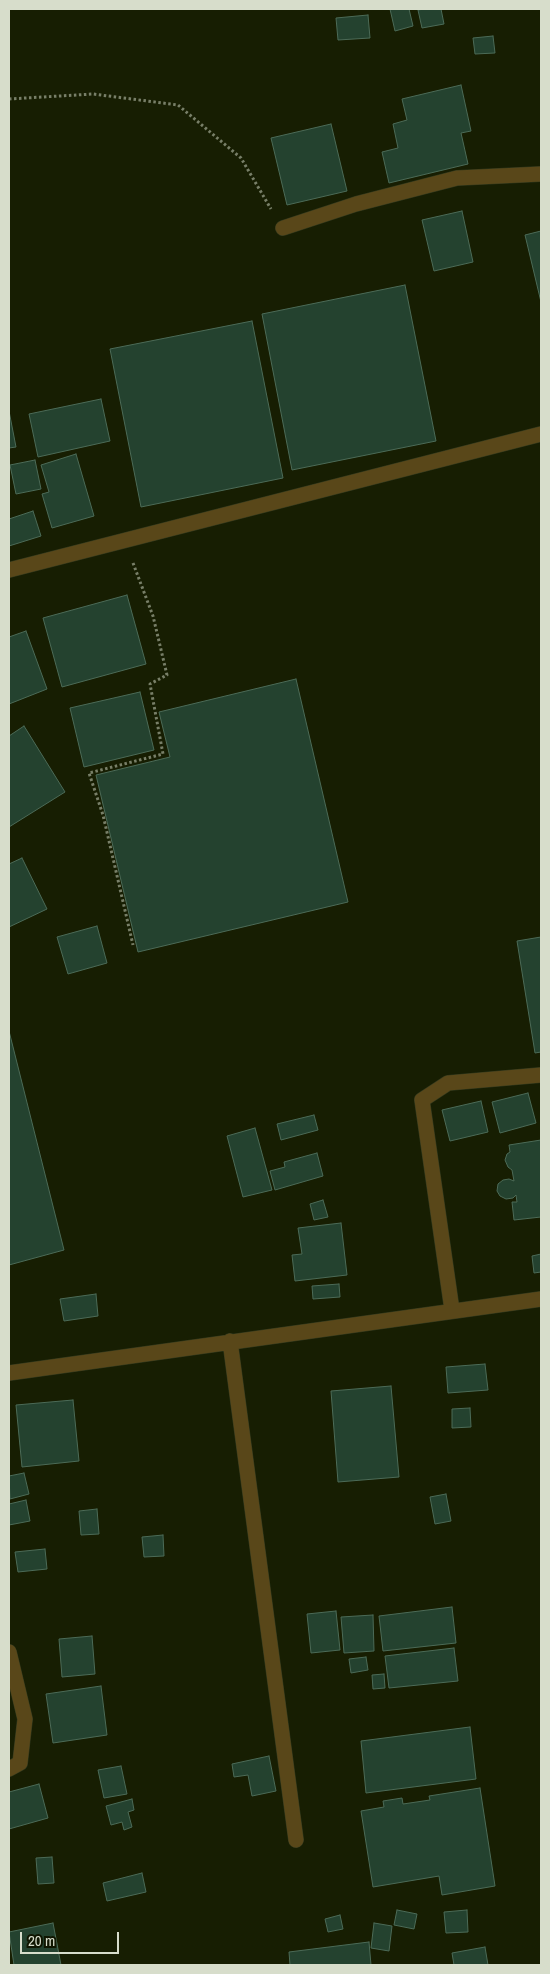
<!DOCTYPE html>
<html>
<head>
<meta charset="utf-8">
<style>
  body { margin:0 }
  #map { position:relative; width:550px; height:1974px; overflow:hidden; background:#171e02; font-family:"Archivo Narrow",sans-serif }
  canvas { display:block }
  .frame { position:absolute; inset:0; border:10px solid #d7ddcb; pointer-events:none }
  .scale { position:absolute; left:20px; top:1932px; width:99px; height:22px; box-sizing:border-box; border:2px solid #d7ddcb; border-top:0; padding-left:6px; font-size:15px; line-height:18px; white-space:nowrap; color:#d7ddcb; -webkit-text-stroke:4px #0f1500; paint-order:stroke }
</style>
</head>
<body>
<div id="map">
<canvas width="550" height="1974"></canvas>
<div class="frame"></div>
<div class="scale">20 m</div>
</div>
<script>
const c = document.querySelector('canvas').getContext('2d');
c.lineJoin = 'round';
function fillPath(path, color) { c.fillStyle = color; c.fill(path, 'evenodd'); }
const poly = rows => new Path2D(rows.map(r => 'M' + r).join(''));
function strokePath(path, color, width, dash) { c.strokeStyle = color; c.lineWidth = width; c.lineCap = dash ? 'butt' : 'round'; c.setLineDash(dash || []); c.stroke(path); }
const building = poly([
  [390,9,409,9,413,26,395,31,390,9],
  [424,9,441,9,444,24,422,28,418,10,424,9],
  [368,15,370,38,338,40,336,18,368,15],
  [493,36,495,53,475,54,473,38,493,36],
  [461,85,471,131,461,133,468,164,389,183,382,152,398,148,393,124,407,120,402,99,461,85],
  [331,124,347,191,287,205,271,138,331,124],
  [462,211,473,262,434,271,422,220,462,211],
  [541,231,541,302,525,235,541,231],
  [405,285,436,441,292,470,262,314,405,285],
  [252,321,283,478,141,507,110,349,252,321],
  [101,399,110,441,38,457,29,414,101,399],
  [9,411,16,447,9,448,9,411],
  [76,454,94,516,52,528,42,494,49,492,41,465,76,454],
  [35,460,41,489,16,494,10,465,35,460],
  [33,511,41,536,9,546,9,519,33,511],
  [127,595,146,664,62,687,43,618,127,595],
  [26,631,47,689,9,704,9,637,26,631],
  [296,679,348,902,138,952,96,775,170,757,159,712,296,679],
  [140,692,154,750,84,767,70,708,140,692],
  [24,726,65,792,9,827,9,736,24,726],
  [22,858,47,909,9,927,9,864,22,858],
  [97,926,107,963,68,974,57,937,97,926],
  [541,937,541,1052,535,1053,517,941,541,937],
  [9,1031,64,1250,9,1265,9,1031],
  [528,1093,536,1123,500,1133,492,1102,528,1093],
  [481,1101,488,1132,450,1141,442,1110,481,1101],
  [314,1115,318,1130,281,1140,277,1124,314,1115],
  [255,1128,272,1190,243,1197,227,1136,255,1128],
  [541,1140,541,1217,514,1220,512,1202,517,1202,516,1195,513,1198,506,1199,500,1196,497,1191,498,1184,503,1180,509,1179,514,1181,512,1170,508,1167,505,1160,507,1154,510,1152,509,1145,541,1140],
  [317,1153,323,1176,275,1190,270,1171,285,1167,284,1162,317,1153],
  [323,1200,328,1217,314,1220,310,1204,323,1200],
  [341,1223,347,1275,295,1281,292,1255,302,1254,298,1228,341,1223],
  [541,1254,541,1272,534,1273,532,1256,541,1254],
  [339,1284,340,1297,313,1299,312,1286,339,1284],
  [96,1294,98,1316,64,1321,60,1299,96,1294],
  [485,1364,488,1390,448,1393,446,1367,485,1364],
  [391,1386,399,1477,338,1482,331,1391,391,1386],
  [73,1400,79,1461,22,1467,16,1405,73,1400],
  [470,1408,471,1427,452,1428,452,1409,470,1408],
  [24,1473,29,1494,10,1499,9,1476,24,1473],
  [446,1494,451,1521,435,1524,430,1497,446,1494],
  [26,1500,30,1521,9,1525,9,1504,26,1500],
  [97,1509,99,1534,81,1535,79,1511,97,1509],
  [163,1535,164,1556,144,1557,142,1537,163,1535],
  [45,1549,47,1569,18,1572,15,1552,45,1549],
  [452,1607,456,1643,383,1651,379,1616,452,1607],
  [336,1611,340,1650,311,1653,307,1614,336,1611],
  [373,1615,374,1651,344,1653,341,1617,373,1615],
  [92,1636,95,1674,62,1677,59,1639,92,1636],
  [454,1648,458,1681,389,1688,385,1656,454,1648],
  [366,1657,368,1670,351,1673,349,1659,366,1657],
  [384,1674,385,1688,373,1689,372,1675,384,1674],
  [101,1686,107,1735,53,1743,46,1694,101,1686],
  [470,1727,476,1779,366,1793,361,1741,470,1727],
  [269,1756,276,1791,252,1796,248,1775,234,1777,232,1764,269,1756],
  [121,1766,127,1794,104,1798,98,1770,121,1766],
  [39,1784,48,1818,9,1829,9,1792,39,1784],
  [480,1788,495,1886,442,1895,439,1876,373,1887,361,1811,384,1807,383,1801,402,1798,403,1804,430,1800,429,1796,480,1788],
  [132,1799,134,1810,128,1812,132,1827,124,1830,122,1822,111,1825,106,1806,132,1799],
  [52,1857,54,1883,38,1884,36,1858,52,1857],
  [142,1873,146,1892,107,1901,103,1883,142,1873],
  [397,1910,417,1914,414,1929,394,1925,397,1910],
  [467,1910,468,1932,446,1933,444,1912,467,1910],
  [340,1915,343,1929,328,1932,325,1919,340,1915],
  [53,1923,61,1965,14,1965,9,1932,53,1923],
  [374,1923,392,1926,389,1951,371,1948,374,1923],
  [369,1942,371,1965,290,1965,289,1952,369,1942],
  [485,1947,488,1965,454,1965,452,1953,485,1947]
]);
const path = poly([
  [9,99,93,94,178,105,241,158,271,209],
  [133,563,153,616,167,675,150,684,163,754,89,773,103,815,133,945]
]);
const street = poly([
  [283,228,356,204,457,178,541,174],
  [9,570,541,434],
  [452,1310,422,1100,448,1083,541,1075],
  [230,1341,296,1840],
  [9,1373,541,1299],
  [9,1652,25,1719,20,1763,9,1769]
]);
fillPath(building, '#24422f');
strokePath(building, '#4c6b57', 1);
strokePath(street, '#32391e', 16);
strokePath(path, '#787f68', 3, [2.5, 2.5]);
strokePath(street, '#594719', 15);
</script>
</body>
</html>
